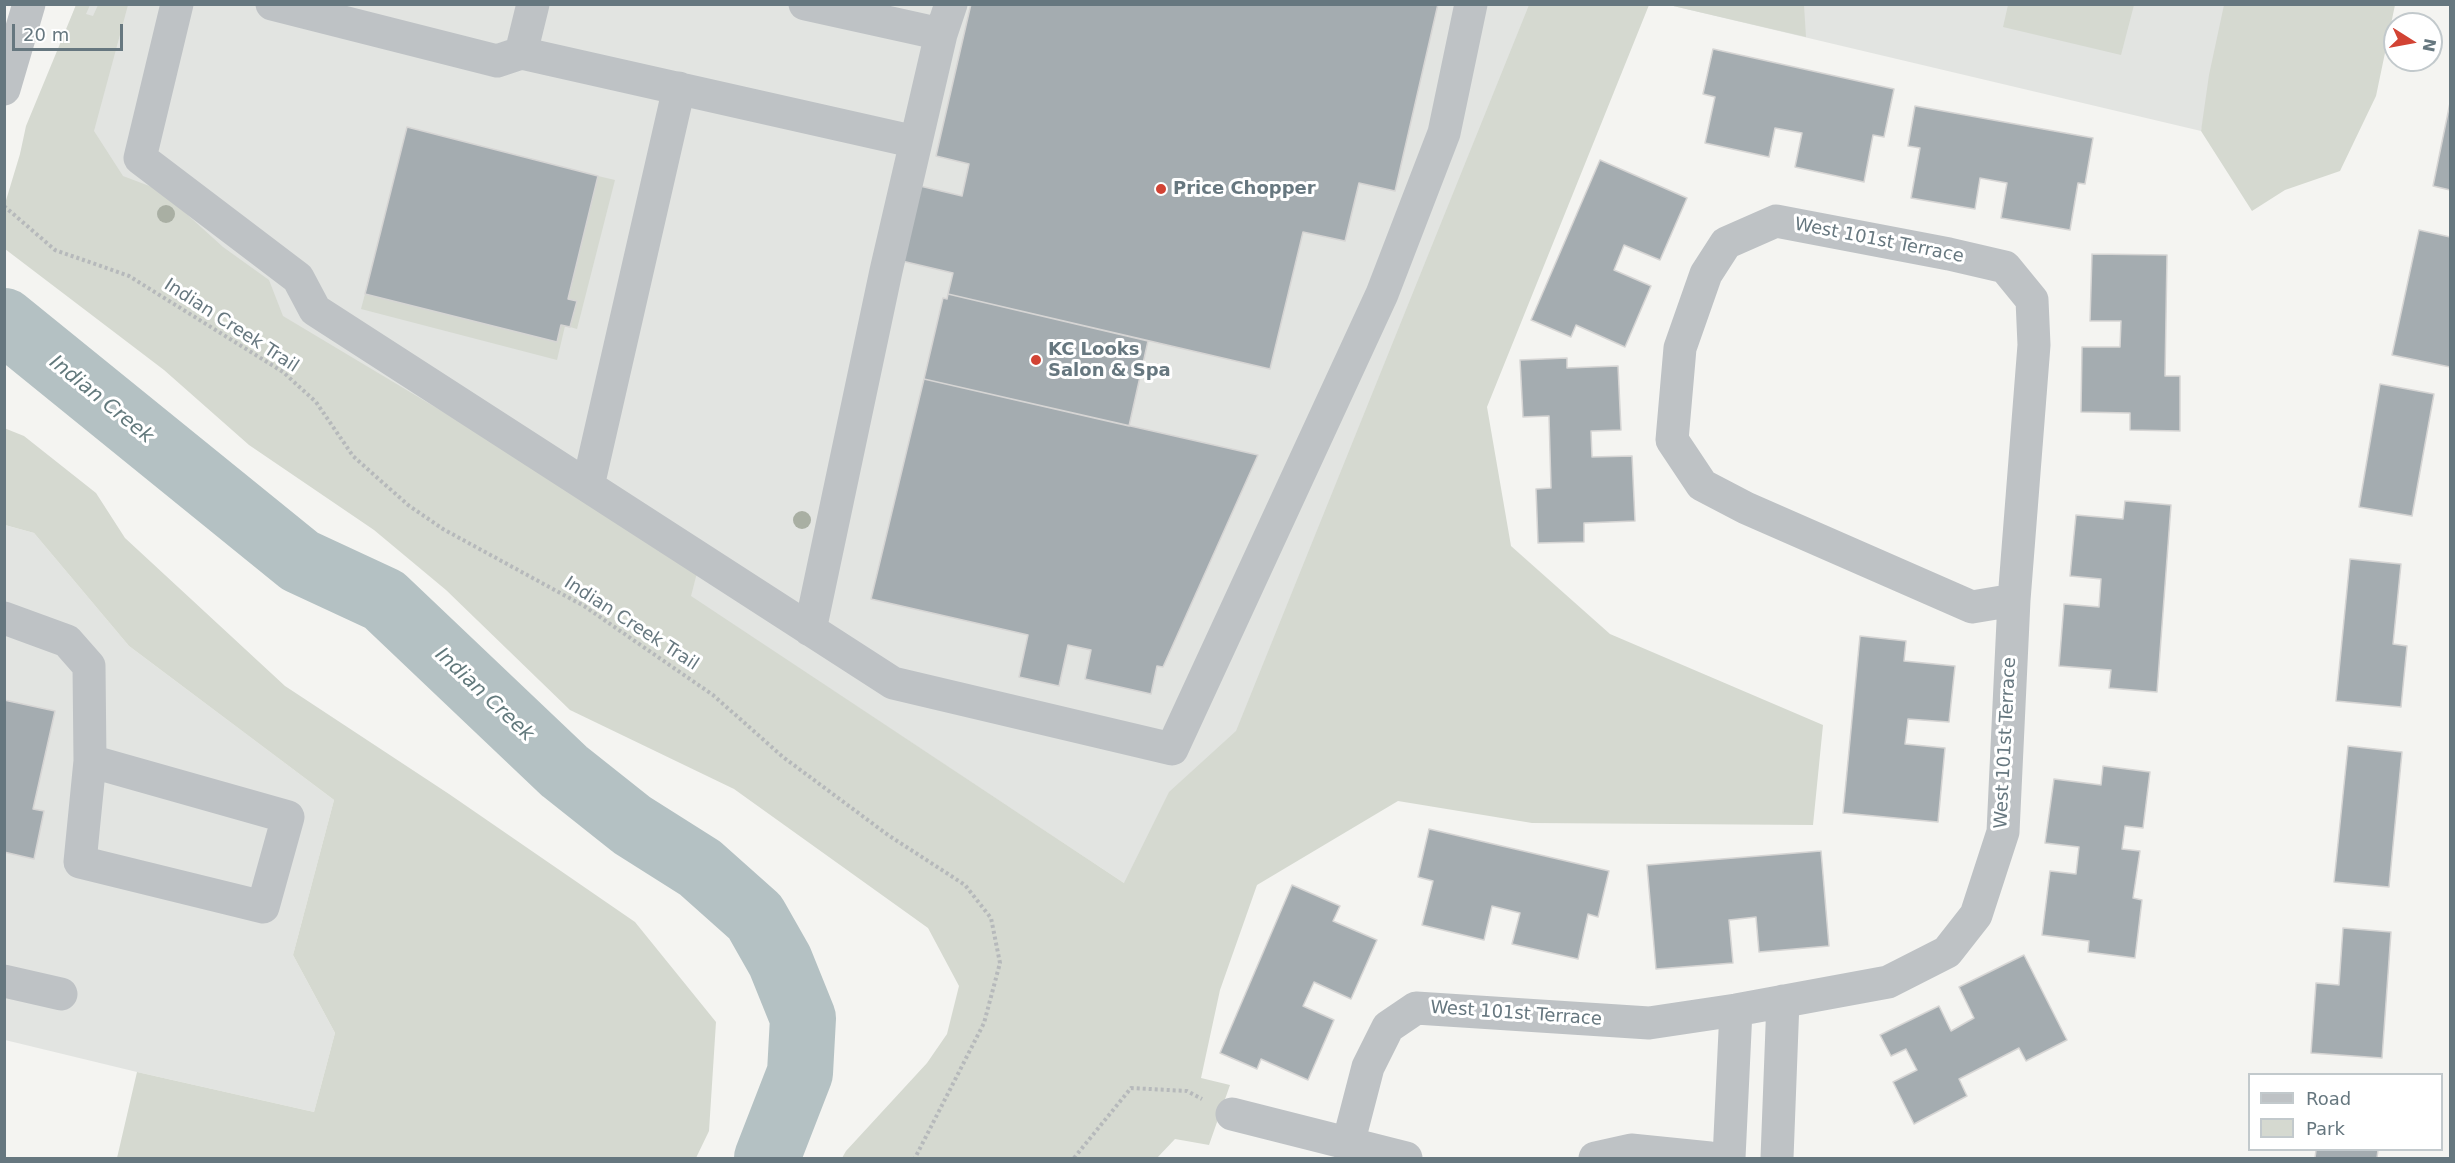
<!DOCTYPE html>
<html>
<head>
<meta charset="utf-8">
<style>
  body { margin:0 }
  #map { position:relative; width:2455px; height:1163px; overflow:hidden; background:#f4f4f1; font-family:"DejaVu Sans",sans-serif }
  canvas { display:block }
  .frame { position:absolute; inset:0; border:6px solid #66777f; pointer-events:none }
  .legend { position:absolute; left:2248px; top:1073px; width:195px; height:78px; box-sizing:border-box; background:#fff; border:2px solid #c2c9cc; margin:0; padding:8px 10px; list-style:none; font-size:18px; color:#66777f }
  .legend li { display:flex; align-items:center; gap:12px; height:30px }
  .legend b { width:30px; border:2px solid #c2c9cc }
  .north { position:absolute; left:2383px; top:12px; width:60px; height:60px; box-sizing:border-box; background:#fff; border:2px solid #c2c9cc; border-radius:50%; rotate:101deg; font-size:16px; font-weight:700; line-height:24px; text-align:center; color:#66777f }
  .north::after { content:''; display:block; margin:auto; width:21px; height:27px; background:#d24334; clip-path:polygon(50% 0,100% 100%,50% 72%,0 100%) }
  .scale { position:absolute; left:12px; top:24px; width:111px; height:27px; box-sizing:border-box; border:3px solid #66777f; border-top:0; padding-left:8px; font-size:18px; line-height:21px; white-space:nowrap; color:#66777f; -webkit-text-stroke:4px #fff; paint-order:stroke }
</style>
</head>
<body>
<div id="map">
<canvas width="2455" height="1163"></canvas>
<div class="frame"></div>
<ul class="legend">
<li><b style="height:8px;background:#bec2c5"></b>Road</li>
<li><b style="height:16px;background:#d5d9d0"></b>Park</li>
</ul>
<div class="north">N</div>
<div class="scale">20 m</div>
</div>
<script>
const c = document.querySelector('canvas').getContext('2d');
c.lineJoin = 'round';
function fillPath(path, color) { c.fillStyle = color; c.fill(path, 'evenodd'); }
const poly = rows => new Path2D(rows.map(r => 'M' + r).join(''));
function strokePath(path, color, width, dash) { c.strokeStyle = color; c.lineWidth = width; c.lineCap = dash ? 'butt' : 'round'; c.setLineDash(dash || []); c.stroke(path); }
function drawText(font, color, halo, rows, align = 'center') {
  c.font = font + ' "DejaVu Sans",sans-serif'; c.lineWidth = 6; c.setLineDash([]); c.textBaseline = 'middle'; c.strokeStyle = halo; c.fillStyle = color; for (const [text, x, y, turn = 0] of rows) {
    c.save(); c.translate(x, y); c.rotate((+turn || 0) * Math.PI / 180); c.textAlign = isNaN(turn) ? turn : align; if (halo) c.strokeText(text, 0, 0); c.fillText(text, 0, 0); c.restore();
  }
}
const built = poly([
  [76,5,1560,5,1168,931,1124,883,20,154],
  [1669,5,2231,5,2201,131],
  [5,525,34,533,129,646,334,800,293,955,335,1033,314,1112,137,1072,5,1040]
]);
const green = poly([
  [76,5,90,5,86,14,93,16,98,5,128,5,94,131,123,176,160,190,223,247,269,280,283,316,699,565,691,596,1124,883,1169,792,1236,731,1529,5,1649,5,1487,407,1511,546,1610,634,1823,725,1813,825,1532,823,1398,801,1257,885,1220,990,1201,1078,1230,1085,1209,1145,1175,1139,1157,1158,842,1158,846,1151,927,1063,947,1034,959,986,928,928,734,789,570,710,446,590,374,530,249,445,164,370,5,249,4,207,20,154,26,126],
  [1669,5,1804,5,1806,37],
  [2008,5,2008,4,2134,5,2121,55,2003,27],
  [2224,5,2395,5,2376,96,2340,171,2285,190,2252,211,2201,131,2209,75],
  [598,176,615,180,577,329,570,327,576,301,568,299],
  [365,294,556,342,561,325,565,326,557,360,361,309],
  [4,428,24,436,96,493,125,538,285,686,449,794,635,922,716,1022,709,1131,696,1158,117,1158,137,1072,314,1112,335,1033,293,955,334,800,129,646,34,533,5,525]
]);
const river = poly([
  [4,321,300,561,384,600,564,771,632,825,700,868,755,917,780,961,803,1018,800,1073,767,1158]
]);
const building = poly([
  [971,4,1438,4,1395,191,1359,183,1345,241,1303,232,1270,369,948,294,953,273,902,261,920,186,962,196,969,164,936,156,971,4],
  [1713,49,1894,89,1884,137,1873,135,1864,182,1795,167,1802,133,1775,128,1769,157,1705,143,1715,97,1703,94,1713,49],
  [2450,103,2450,190,2433,186,2450,103],
  [1915,106,2093,138,2085,184,2078,183,2070,230,2001,218,2007,183,1980,178,1975,209,1911,198,1920,148,1908,146,1915,106],
  [407,127,598,176,568,299,577,301,570,327,561,325,557,342,365,294,407,127],
  [1600,160,1687,198,1660,260,1624,245,1614,270,1651,286,1625,347,1576,325,1571,337,1531,320,1600,160],
  [2419,230,2450,237,2450,367,2392,355,2419,230],
  [2092,254,2167,255,2165,376,2180,376,2180,431,2130,430,2130,413,2081,412,2082,347,2120,347,2121,321,2090,321,2092,254],
  [948,294,1148,341,1129,426,924,379,943,298,947,299,948,294],
  [1567,358,1567,368,1618,366,1621,430,1591,431,1592,457,1632,456,1635,521,1584,523,1584,542,1538,543,1536,489,1551,488,1549,416,1523,417,1520,360,1567,358],
  [924,379,1258,455,1163,667,1157,666,1151,694,1085,679,1091,650,1068,645,1059,686,1019,677,1028,635,871,599,924,379],
  [2380,384,2434,394,2412,516,2359,507,2380,384],
  [2125,501,2171,505,2157,692,2109,688,2111,670,2059,666,2064,604,2099,607,2101,579,2070,576,2076,515,2123,519,2125,501],
  [2350,559,2401,564,2393,644,2407,646,2401,707,2336,701,2350,559],
  [1860,636,1906,641,1904,661,1955,666,1949,722,1908,719,1905,744,1945,748,1938,822,1843,813,1860,636],
  [4,700,55,711,33,809,44,811,34,859,4,852,4,700],
  [2348,746,2402,752,2389,887,2334,882,2348,746],
  [2103,766,2150,772,2143,828,2125,826,2122,849,2140,851,2133,898,2142,900,2135,958,2088,952,2089,941,2042,935,2050,871,2076,874,2079,847,2045,843,2054,779,2101,785,2103,766],
  [1429,829,1609,871,1598,917,1588,914,1578,959,1512,944,1520,913,1492,906,1484,940,1422,925,1433,881,1418,877,1429,829],
  [1821,851,1829,946,1759,952,1756,917,1729,920,1733,963,1656,969,1647,865,1821,851],
  [1292,885,1340,906,1333,921,1377,940,1351,999,1314,982,1303,1006,1334,1020,1308,1080,1261,1059,1257,1069,1220,1053,1292,885],
  [2343,928,2391,932,2382,1058,2311,1053,2316,983,2339,985,2343,928],
  [2024,955,2067,1040,2026,1061,2019,1048,1959,1079,1967,1096,1914,1124,1893,1082,1917,1070,1906,1049,1891,1056,1880,1035,1939,1006,1951,1031,1974,1018,1959,987,2024,955],
  [2316,1150,2378,1150,2377,1158,2315,1158,2316,1150]
]);
const path = poly([
  [4,206,55,250,129,276,283,372,316,402,353,456,408,505,443,529,584,606,713,695,783,757,888,835,965,885,991,918,1000,963,984,1023,915,1158],
  [1074,1158,1131,1088,1187,1091,1202,1099]
]);
const minor = poly([
  [177,4,140,158,298,278,315,310,893,683,1172,749,1382,294,1444,133,1471,4],
  [272,4,497,61,521,53],
  [533,4,521,53,916,142],
  [805,4,941,34],
  [4,89,29,4],
  [588,486,679,88],
  [4,618,67,641,89,666,90,761,80,862,263,907,288,817,90,761],
  [810,630,886,271,941,34,951,4],
  [4,981,61,994],
  [1232,1114,1406,1158],
  [1348,1144,1368,1067,1388,1027,1416,1008,1649,1023,1736,1010,1888,982,1947,952,1976,915,2003,832,2014,600,2034,345,2032,300,2005,267,1949,254,1776,221,1726,243,1706,274,1680,348,1672,440,1702,485,1746,508,1972,607,2014,600],
  [1595,1158,1631,1150,1710,1158],
  [1729,1158,1736,1010],
  [1777,1158,1783,1001]
]);
const trees = [
  [166,214],
  [802,520]
];
const markers = [
  [1161,189,6,"#d24334"],
  [1036,360,6,"#d24334"]
];
const poiNames = [
  ["Price Chopper",1173,189],
  ["KC Looks",1048,350],
  ["Salon & Spa",1048,371]
];
const streetNames = [
  ["West 101st Terrace",1879,241,11],
  ["Indian Creek Trail",231,326,33],
  ["Indian Creek Trail",631,624,33],
  ["West 101st Terrace",2006,743,-87],
  ["West 101st Terrace",1516,1014,4]
];
const waterNames = [
  ["Indian Creek",101,400,39],
  ["Indian Creek",484,695,43]
];
fillPath(built, '#e2e4e1');
fillPath(green, '#d5d9d0');
strokePath(river, '#b4c1c3', 66);
fillPath(building, '#a4acb0');
strokePath(building, '#d6d5d4', 1.5);
strokePath(path, '#b6b9bb', 4, [3, 3]);
strokePath(minor, '#bec2c5', 33);
c.fillStyle = '#a9afa3';
for (const [x, y] of trees) { c.beginPath(); c.arc(x, y, 9, 0, 2 * Math.PI); c.fill(); }
for (const [x, y, r, color] of markers) { const dot = new Path2D(); dot.arc(x, y, r, 0, 2 * Math.PI); c.fillStyle = color; c.fill(dot); strokePath(dot, '#fff', 2); }
drawText('bold 18px', '#66777f', '#fff', poiNames, 'left');
drawText('18px', '#66777f', '#fff', streetNames);
drawText('italic 20px', '#62797c', '#fff', waterNames);
</script>
</body>
</html>
